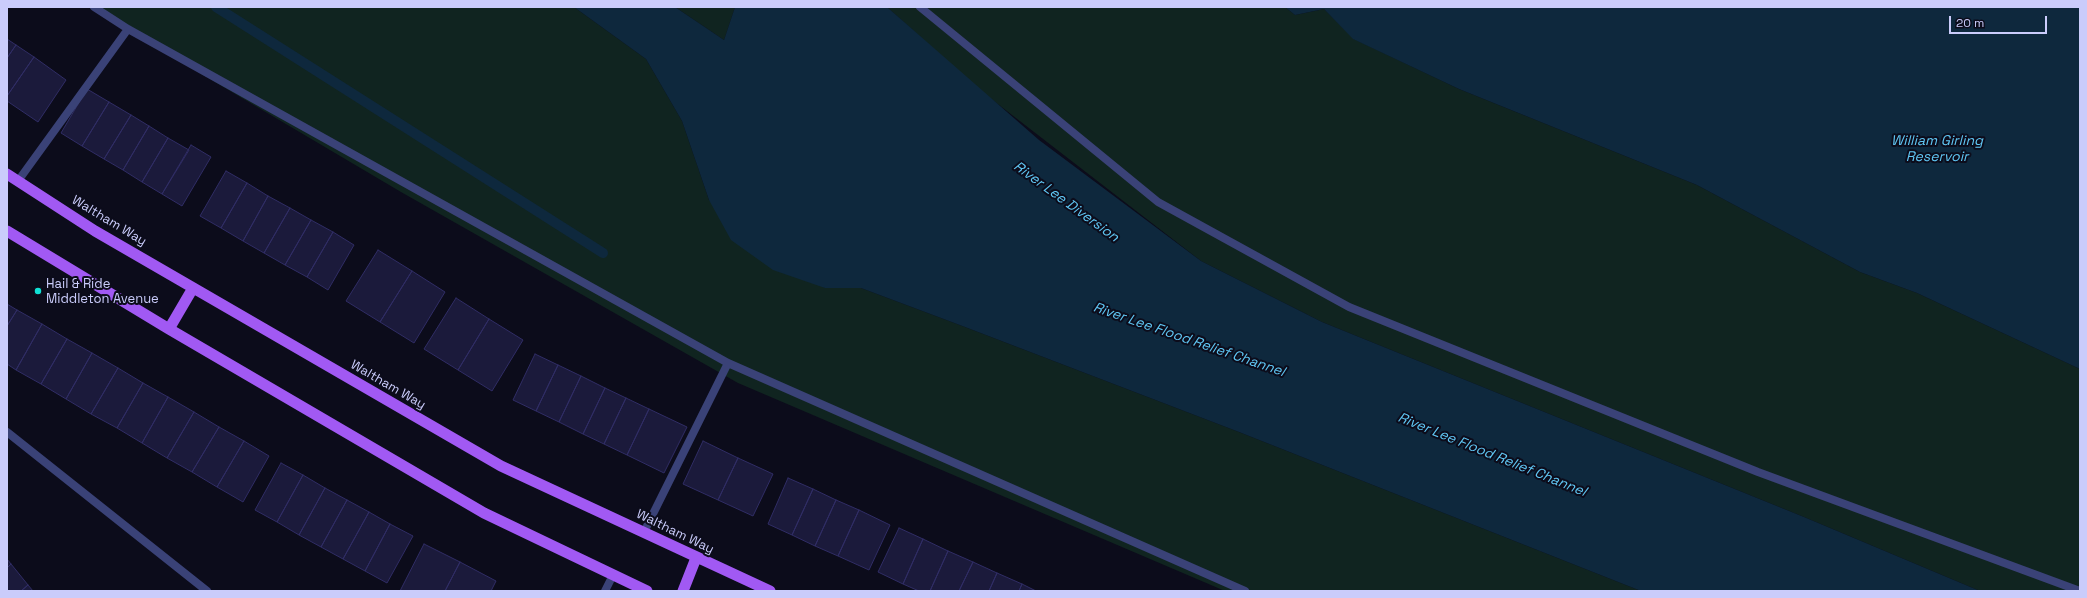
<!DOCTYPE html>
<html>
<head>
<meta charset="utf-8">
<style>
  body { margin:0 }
  #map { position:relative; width:2087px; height:598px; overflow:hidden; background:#0c0c1b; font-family:"Space Grotesk",sans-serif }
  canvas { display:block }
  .frame { position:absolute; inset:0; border:8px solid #caccfb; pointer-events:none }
  .scale { position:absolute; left:1949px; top:16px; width:98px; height:18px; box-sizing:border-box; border:2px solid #caccfb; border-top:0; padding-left:5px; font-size:12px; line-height:14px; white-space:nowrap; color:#caccfb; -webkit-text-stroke:3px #0c0c1b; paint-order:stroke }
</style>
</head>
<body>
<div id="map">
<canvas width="2087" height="598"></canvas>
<div class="frame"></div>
<div class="scale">20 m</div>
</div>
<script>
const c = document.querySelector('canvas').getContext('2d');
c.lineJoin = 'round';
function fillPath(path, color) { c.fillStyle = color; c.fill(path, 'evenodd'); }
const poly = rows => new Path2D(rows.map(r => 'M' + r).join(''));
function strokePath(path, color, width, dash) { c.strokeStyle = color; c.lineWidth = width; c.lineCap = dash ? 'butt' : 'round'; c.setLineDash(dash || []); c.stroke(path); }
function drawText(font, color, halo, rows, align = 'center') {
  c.font = font + ' "Space Grotesk",sans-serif'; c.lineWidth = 4; c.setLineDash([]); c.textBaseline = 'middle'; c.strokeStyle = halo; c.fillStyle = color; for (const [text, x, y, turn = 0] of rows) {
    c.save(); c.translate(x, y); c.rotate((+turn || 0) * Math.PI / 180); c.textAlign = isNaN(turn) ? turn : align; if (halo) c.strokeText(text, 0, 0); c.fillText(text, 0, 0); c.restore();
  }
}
const green = poly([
  [88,7,574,7,646,59,682,121,709,200,825,288,861,288,965,327,1239,432,1641,591,1225,591,738,383,401,192],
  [675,7,735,7,724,40],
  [887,7,1285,7,1295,15,1324,9,1354,39,1459,89,1697,185,1860,272,1917,293,2080,369,2080,591,1980,591,1804,517,1322,322,1201,261,981,91]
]);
const water = poly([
  [574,7,675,7,724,40,735,7,887,7,1039,140,1201,261,1322,322,1804,517,1980,591,1641,591,1239,432,965,327,861,288,825,288,773,270,731,240,709,200,682,121,646,59],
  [1285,7,2080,7,2080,369,1917,293,1860,272,1697,185,1459,89,1353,39,1324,9,1295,15]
]);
const stream = poly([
  [216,7,603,253]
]);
const building = poly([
  [7,39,16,45,7,58,7,39],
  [16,45,34,57,7,96,7,58,16,45],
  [34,57,66,80,38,122,7,101,7,96,34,57],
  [87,89,109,102,82,146,61,133,87,89],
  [109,102,131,115,104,159,82,146,109,102],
  [131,115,149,126,123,170,104,159,131,115],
  [149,126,168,138,142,182,123,170,149,126],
  [168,138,189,150,162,194,142,182,168,138],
  [191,145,211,157,182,206,162,194,191,145],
  [226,171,247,183,221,228,200,216,226,171],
  [247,183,268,196,243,241,221,228,247,183],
  [268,196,290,208,264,253,243,241,268,196],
  [290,208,311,220,285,265,264,253,290,208],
  [311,220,333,232,307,277,285,265,311,220],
  [333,232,354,245,328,290,307,277,333,232],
  [378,250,412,271,380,322,346,301,378,250],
  [412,271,445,292,414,343,380,322,412,271],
  [456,298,489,319,458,370,424,349,456,298],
  [7,304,17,310,7,326,7,304],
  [17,310,42,324,16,370,7,364,7,326,17,310],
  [489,319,523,340,492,391,458,370,489,319],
  [42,324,67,339,41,384,16,370,42,324],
  [67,339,92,353,66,399,41,384,67,339],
  [92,353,118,368,91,414,66,399,92,353],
  [535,354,558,365,536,411,513,400,535,354],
  [558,365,581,376,559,422,536,411,558,365],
  [118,368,143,383,117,428,91,414,118,368],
  [581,376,605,388,583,434,559,422,581,376],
  [143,383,168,397,142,443,117,428,143,383],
  [605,388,626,398,604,444,583,434,605,388],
  [168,397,194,412,167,458,142,443,168,397],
  [626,398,649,409,627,455,604,444,626,398],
  [649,409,687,427,664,473,627,455,649,409],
  [194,412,219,427,192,472,167,458,194,412],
  [219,427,244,441,217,487,192,472,219,427],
  [244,441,269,456,243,502,217,487,244,441],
  [703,441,738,458,718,500,683,484,703,441],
  [738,458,773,474,753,516,718,500,738,458],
  [281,463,303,475,277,522,255,510,281,463],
  [303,475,325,488,299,535,277,522,303,475],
  [788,478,813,489,792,535,768,524,788,478],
  [325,488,347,500,321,547,299,535,325,488],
  [813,489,836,500,815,546,792,535,813,489],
  [347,500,369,512,343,559,321,547,347,500],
  [836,500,859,510,838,556,815,546,836,500],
  [859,510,890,525,869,570,838,556,859,510],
  [369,512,390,524,365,571,343,559,369,512],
  [390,524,413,536,387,583,365,571,390,524],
  [899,528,923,539,903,584,878,572,899,528],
  [923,539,948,551,930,591,919,591,903,584,923,539],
  [424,544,460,562,445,591,400,591,424,544],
  [948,551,973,562,959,591,930,591,948,551],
  [7,559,11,564,7,568,7,559],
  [460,562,496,581,491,591,445,591,460,562],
  [973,562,997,573,989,591,959,591,973,562],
  [11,564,28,585,21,591,7,591,7,568,11,564],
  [997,573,1022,584,1019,591,989,591,997,573],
  [1022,584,1036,591,1019,591,1022,584],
  [28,585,33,591,21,591,28,585]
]);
const service = poly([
  [94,7,128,29,728,363,1245,591],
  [920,7,1158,202,1349,307,1758,472,2080,591],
  [18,181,128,29],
  [7,432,207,591],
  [644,532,728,363],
  [605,591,613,575]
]);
const primary = poly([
  [7,174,95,231,501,466,770,591],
  [7,231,169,329,484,513,647,591],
  [169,329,193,288],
  [683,591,696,558]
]);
const markers = [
  [38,291,4,"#10e1d5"]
];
const streetNames = [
  ["Waltham Way",109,221,31],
  ["Waltham Way",388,385,30],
  ["Waltham Way",675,532,26]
];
const poiNames = [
  ["Hail & Ride",46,284],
  ["Middleton Avenue",46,299]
];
const waterNames = [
  ["William Girling",1937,141],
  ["Reservoir",1937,157],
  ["River Lee Diversion",1066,202,36],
  ["River Lee Flood Relief Channel",1189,340,19],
  ["River Lee Flood Relief Channel",1492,455,22]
];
fillPath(green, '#102420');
fillPath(water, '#0e283d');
strokePath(stream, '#0e283d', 10);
fillPath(building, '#1b1a3b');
strokePath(building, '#302d65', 1);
strokePath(service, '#3a4277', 8);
strokePath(primary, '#a159f3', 11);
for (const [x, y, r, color] of markers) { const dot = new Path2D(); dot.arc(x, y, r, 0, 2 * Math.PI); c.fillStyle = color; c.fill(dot); strokePath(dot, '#0c0c1b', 1.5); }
drawText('13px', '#caccfb', '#0c0c1b', streetNames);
drawText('13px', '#caccfb', '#0c0c1b', poiNames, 'left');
drawText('italic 14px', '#60c7f4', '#0c0c1b', waterNames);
</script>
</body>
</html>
